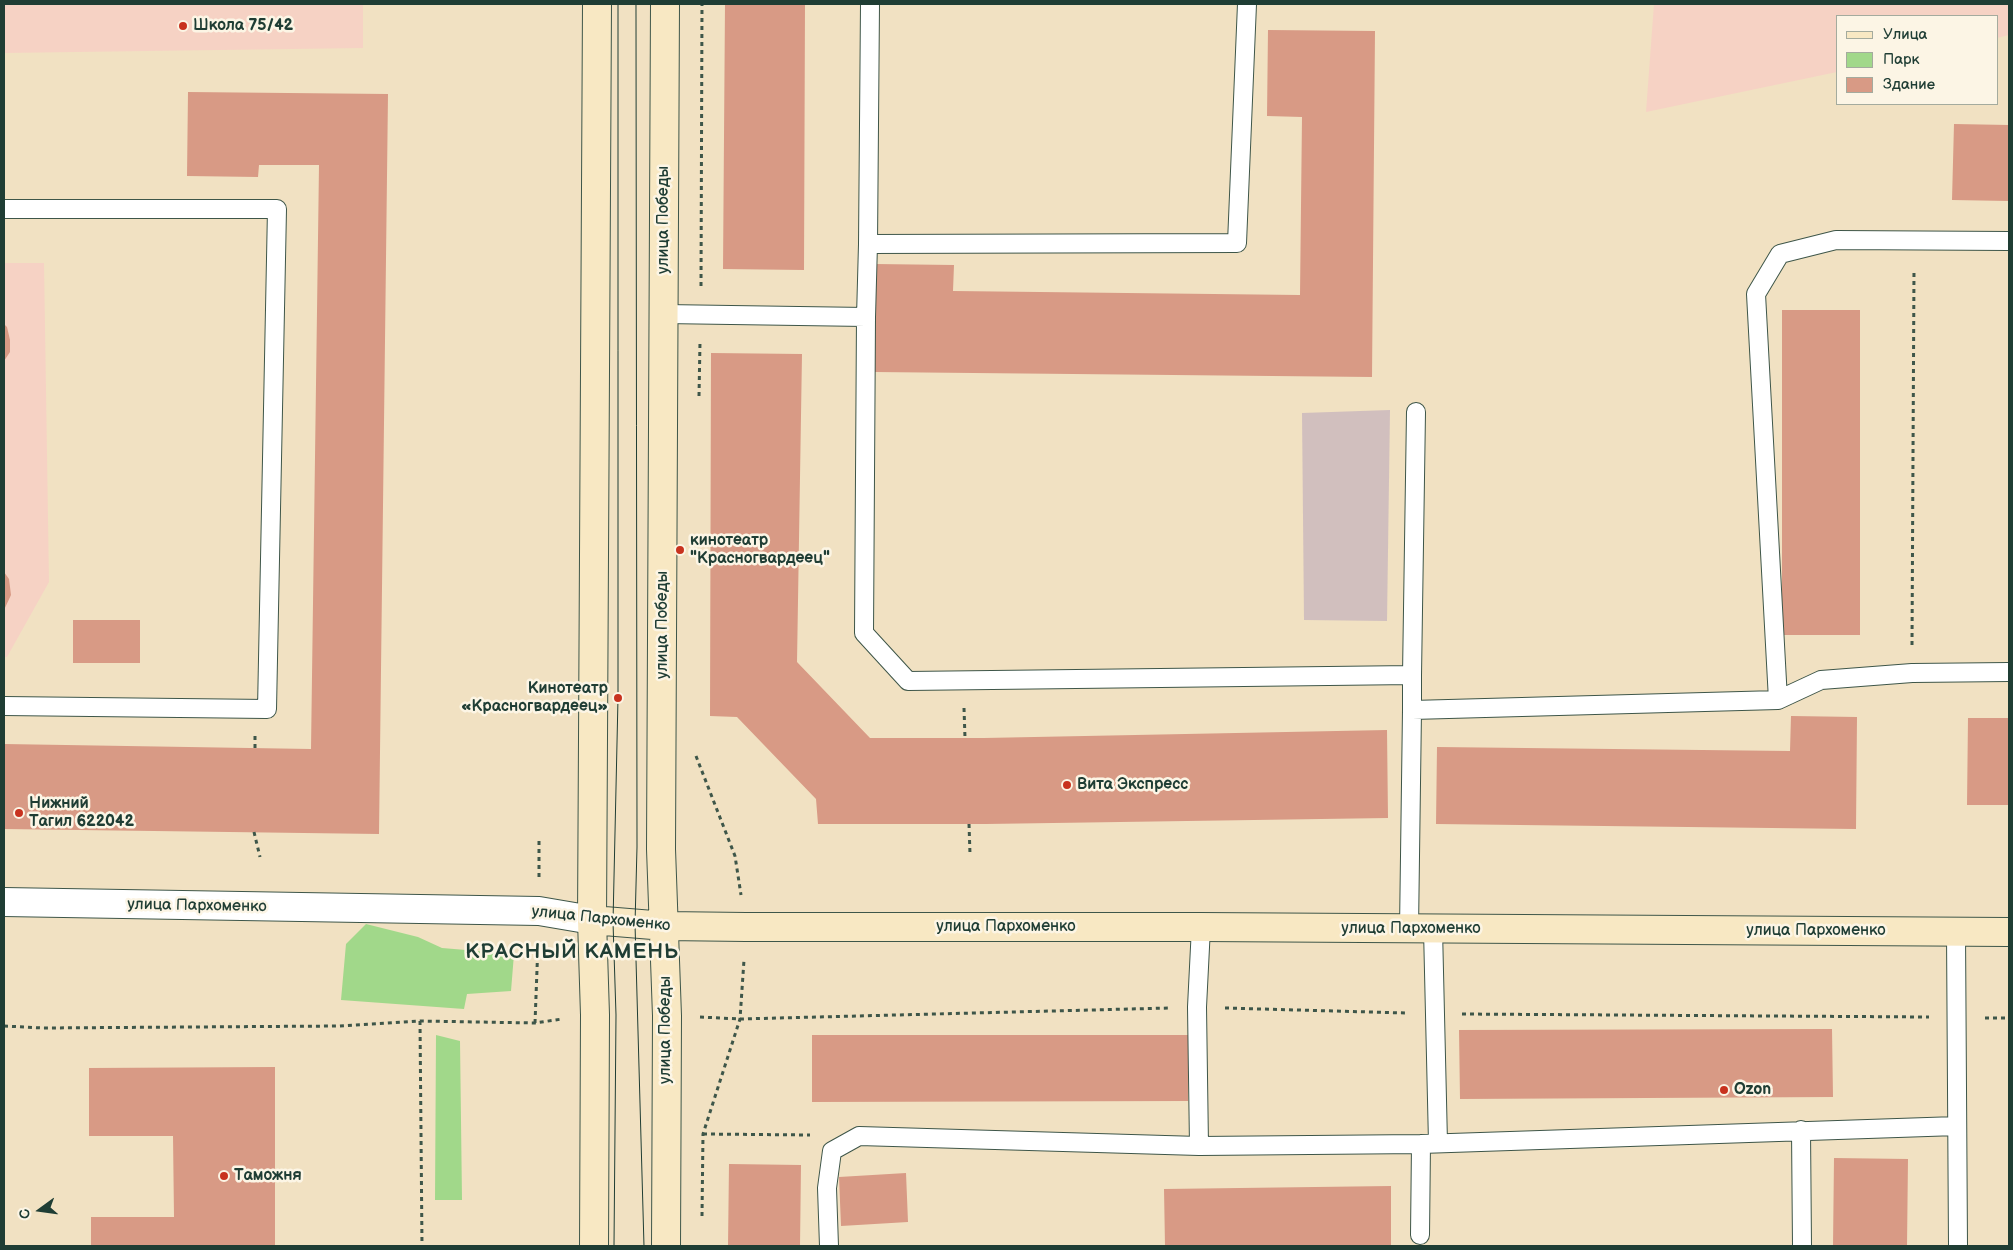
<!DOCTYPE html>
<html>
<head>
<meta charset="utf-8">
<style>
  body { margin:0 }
  #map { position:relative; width:2013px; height:1250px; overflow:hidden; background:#f1e1c2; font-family:"Balsamiq Sans",sans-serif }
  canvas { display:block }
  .frame { position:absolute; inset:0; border:5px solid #1f3d34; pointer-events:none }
  .legend { position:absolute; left:1836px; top:15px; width:162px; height:90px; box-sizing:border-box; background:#fcf5e5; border:1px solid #a4ab9e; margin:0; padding:6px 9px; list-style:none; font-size:15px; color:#1f3d34 }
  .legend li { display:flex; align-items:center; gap:10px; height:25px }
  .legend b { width:25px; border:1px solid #a4ab9e }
  .north { position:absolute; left:15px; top:1185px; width:50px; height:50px; -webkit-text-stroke:4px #fcf5e5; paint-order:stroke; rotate:256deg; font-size:14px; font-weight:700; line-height:20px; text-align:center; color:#1f3d34 }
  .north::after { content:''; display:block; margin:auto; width:18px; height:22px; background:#1f3d34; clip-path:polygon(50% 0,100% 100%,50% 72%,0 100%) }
</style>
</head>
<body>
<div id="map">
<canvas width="2013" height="1250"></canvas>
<div class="frame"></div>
<ul class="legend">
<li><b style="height:6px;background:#f8e8c3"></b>Улица</li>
<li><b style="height:14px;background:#a1d88a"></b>Парк</li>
<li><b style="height:14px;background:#d89a85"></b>Здание</li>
</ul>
<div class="north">С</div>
</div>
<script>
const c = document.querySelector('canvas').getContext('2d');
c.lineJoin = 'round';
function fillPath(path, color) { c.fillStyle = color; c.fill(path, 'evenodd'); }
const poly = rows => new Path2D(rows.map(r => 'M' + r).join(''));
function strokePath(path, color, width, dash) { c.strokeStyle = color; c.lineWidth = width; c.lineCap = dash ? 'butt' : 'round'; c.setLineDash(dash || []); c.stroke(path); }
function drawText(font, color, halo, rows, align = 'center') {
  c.font = font + ' "Balsamiq Sans",sans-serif'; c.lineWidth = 5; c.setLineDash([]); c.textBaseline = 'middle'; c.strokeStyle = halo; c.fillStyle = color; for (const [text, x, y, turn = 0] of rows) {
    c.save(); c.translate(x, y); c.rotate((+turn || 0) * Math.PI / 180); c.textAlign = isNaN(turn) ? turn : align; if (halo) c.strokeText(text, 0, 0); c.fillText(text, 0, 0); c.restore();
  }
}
const built = poly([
  [4,4,363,4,363,48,4,53],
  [1654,4,2009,4,2009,35,1997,38,1997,16,1837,16,1837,72,1646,112],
  [4,263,44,263,49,582,7,657,4,657]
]);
const industrial = poly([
  [1390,410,1387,621,1304,620,1302,413]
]);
const green = poly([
  [366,924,418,937,442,948,514,954,511,991,467,994,464,1009,341,1000,346,944],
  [436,1035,460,1041,462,1200,435,1200]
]);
const building = poly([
  [725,4,805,4,804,270,723,269],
  [1268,30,1375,31,1372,377,874,372,875,264,954,265,953,291,1300,295,1302,117,1267,116],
  [188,92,388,94,379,834,4,829,4,744,311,749,319,165,259,165,258,177,187,176],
  [1954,124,2009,125,2009,201,1952,200],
  [1782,310,1860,310,1860,635,1782,635],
  [4,324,7,327,10,340,10,352,4,361],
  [711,353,802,354,797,662,870,738,984,738,1387,730,1388,818,986,824,818,824,816,799,737,717,710,716],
  [4,572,9,579,11,595,4,610],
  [73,620,140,620,140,663,73,663],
  [1791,716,1857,717,1856,829,1436,824,1437,747,1790,751],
  [1968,718,2009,718,2009,805,1967,805],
  [1832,1029,1833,1097,1460,1099,1459,1030],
  [812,1035,1188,1035,1188,1101,812,1102],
  [275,1067,275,1246,91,1246,91,1217,174,1217,173,1136,89,1136,89,1068],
  [1834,1158,1908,1159,1907,1246,1833,1246],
  [729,1164,801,1165,800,1246,728,1246],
  [906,1173,908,1222,841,1226,839,1177],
  [1391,1186,1391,1246,1165,1246,1164,1189]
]);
const path = poly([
  [701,286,702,4],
  [699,396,700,342],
  [1912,645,1914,269],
  [964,708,965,738],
  [255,748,255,736],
  [696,756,735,856,741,895],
  [969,824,970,854],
  [254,832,260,857],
  [539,877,539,840],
  [1225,1008,1406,1013],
  [1462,1014,1929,1017],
  [700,1017,740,1019,1169,1008],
  [1985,1018,2009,1018],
  [420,1021,422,1246],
  [535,1023,538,943],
  [4,1026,43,1028,339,1026,420,1021,535,1023,562,1019],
  [703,1134,810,1135],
  [702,1216,703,1134,740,1019,744,960]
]);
const service = poly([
  [870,4,868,244,866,317,864,633,908,681,1412,675,1412,710,1778,700,1821,680,1912,673,2009,672],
  [4,209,277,209,267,709,4,706],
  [868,244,1237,243,1247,4],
  [664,314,866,317],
  [1412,675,1416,412],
  [1778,700,1756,294,1780,254,1836,240,2009,241],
  [1409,929,1412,710],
  [1433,929,1438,1143],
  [1956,932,1958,1246],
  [1801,1130,1802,1246],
  [1421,1144,1957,1126],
  [1199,1146,1197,1007,1201,927],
  [829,1246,827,1188,832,1151,859,1136,1199,1146,1421,1144,1420,1235]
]);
const tertiary = poly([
  [4,902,539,911,592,920]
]);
const secondary = poly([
  [665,4,661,849,667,1016,666,1246],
  [592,920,665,926,746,927,1201,927,2009,932],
  [594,1246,595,1015,592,920,597,4]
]);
const tram = poly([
  [636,4,637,847,635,924,644,1246],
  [614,1246,616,1015,613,922,618,698,618,4]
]);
const markers = [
  [183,26,5,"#c8321e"],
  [680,550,5,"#c8321e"],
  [618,698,5,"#c8321e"],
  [1067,785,5,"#c8321e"],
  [19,813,5,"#c8321e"],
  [1724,1090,5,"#c8321e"],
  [224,1176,5,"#c8321e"]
];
const poiNames = [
  ["Школа 75/42",193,26],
  ["кинотеатр",690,541],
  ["\"Красногвардеец\"",690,559],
  ["Кинотеатр",608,689,"right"],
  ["«Красногвардеец»",608,707,"right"],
  ["Вита Экспресс",1077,785],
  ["Нижний",29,804],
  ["Тагил 622042",29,822],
  ["Ozon",1734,1090],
  ["Таможня",234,1176]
];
const streetNames = [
  ["улица Победы",664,220,-90],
  ["улица Победы",663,625,-90],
  ["улица Пархоменко",197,906,1],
  ["улица Пархоменко",601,919,6],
  ["улица Пархоменко",1006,927],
  ["улица Пархоменко",1411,929],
  ["улица Пархоменко",1816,931],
  ["улица Победы",666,1030,-90]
];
const districtNames = [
  ["КРАСНЫЙ КАМЕНЬ",572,953]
];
fillPath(built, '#f6d2c4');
fillPath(industrial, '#d1bfbe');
fillPath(green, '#a1d88a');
fillPath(building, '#d89a85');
strokePath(service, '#3e5649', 20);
strokePath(tertiary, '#3e5649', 30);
strokePath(secondary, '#3e5649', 30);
strokePath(path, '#3e5649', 3, [4, 4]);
strokePath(service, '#fff', 18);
strokePath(tertiary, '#fff', 28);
strokePath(secondary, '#f8e8c3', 28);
strokePath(tram, '#1f3d34', 1);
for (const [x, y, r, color] of markers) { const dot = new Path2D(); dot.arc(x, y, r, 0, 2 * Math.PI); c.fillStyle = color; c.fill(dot); strokePath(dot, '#fcf5e5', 2); }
drawText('bold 16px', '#1f3d34', '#fcf5e5', poiNames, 'left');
drawText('16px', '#1f3d34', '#fcf5e5', streetNames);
c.letterSpacing = '1px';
drawText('bold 21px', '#1f3d34', '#fcf5e5', districtNames);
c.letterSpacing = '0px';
</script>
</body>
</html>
